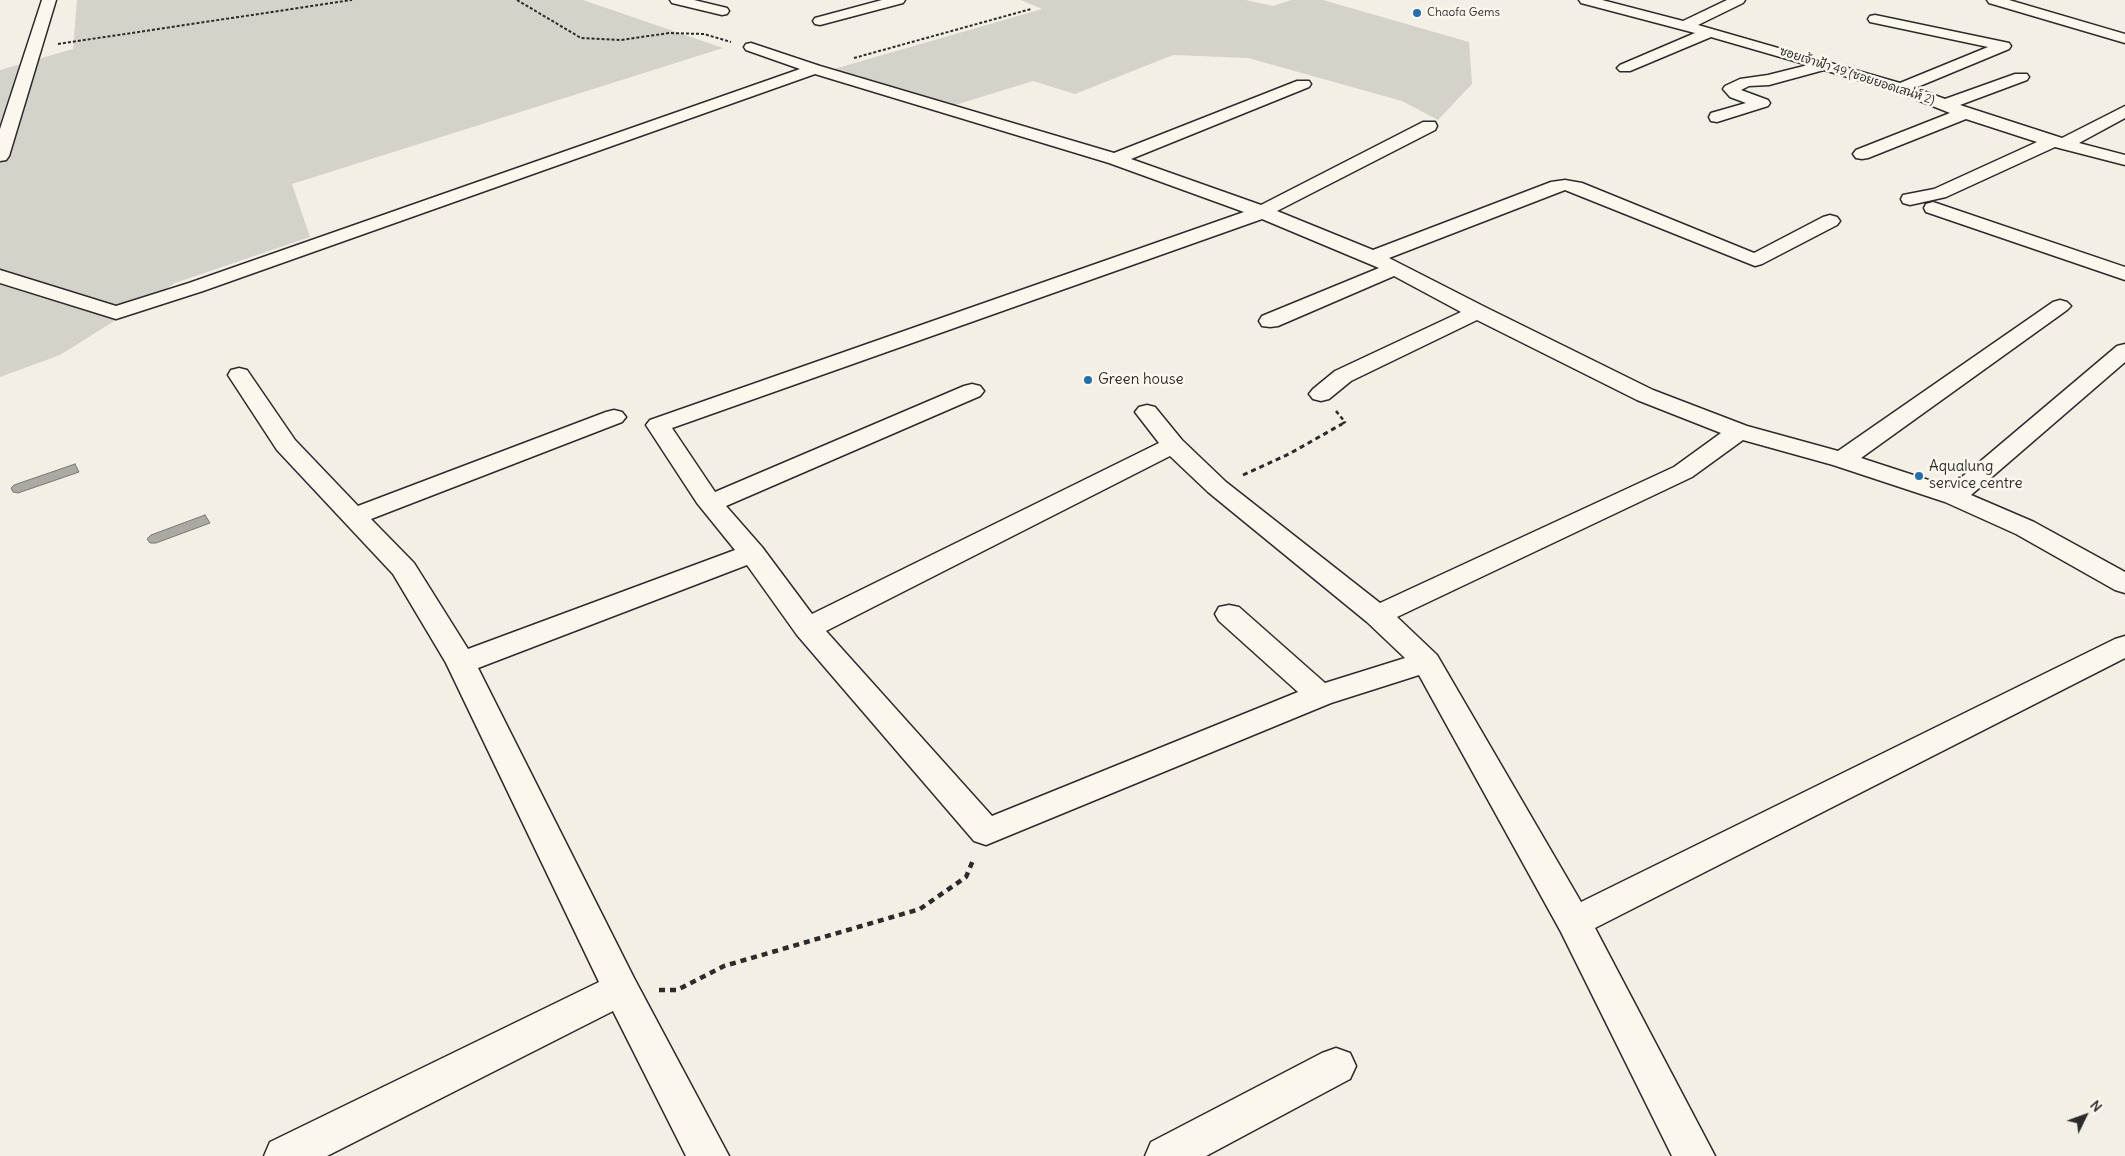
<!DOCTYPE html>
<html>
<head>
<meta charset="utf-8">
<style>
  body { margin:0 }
  #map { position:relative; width:2125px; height:1156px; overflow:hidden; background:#f3efe4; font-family:Delius,sans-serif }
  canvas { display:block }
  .north { position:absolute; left:2060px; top:1091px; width:50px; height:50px; -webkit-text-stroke:4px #fbf7ec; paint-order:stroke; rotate:48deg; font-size:14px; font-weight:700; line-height:20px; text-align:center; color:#2b2b2b }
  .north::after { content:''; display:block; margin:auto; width:18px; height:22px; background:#2b2b2b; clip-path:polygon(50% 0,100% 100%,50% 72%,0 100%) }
</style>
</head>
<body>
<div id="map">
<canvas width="2125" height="1156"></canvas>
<div class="north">N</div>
</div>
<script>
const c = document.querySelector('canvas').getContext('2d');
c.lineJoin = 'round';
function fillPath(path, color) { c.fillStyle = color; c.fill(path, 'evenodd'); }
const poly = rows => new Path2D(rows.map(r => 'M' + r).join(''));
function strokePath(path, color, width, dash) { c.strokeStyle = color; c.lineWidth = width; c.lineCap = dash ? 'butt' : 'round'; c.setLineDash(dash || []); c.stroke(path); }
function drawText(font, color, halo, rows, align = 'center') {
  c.font = font + ' Delius,"Playpen Sans Thai",sans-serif'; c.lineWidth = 5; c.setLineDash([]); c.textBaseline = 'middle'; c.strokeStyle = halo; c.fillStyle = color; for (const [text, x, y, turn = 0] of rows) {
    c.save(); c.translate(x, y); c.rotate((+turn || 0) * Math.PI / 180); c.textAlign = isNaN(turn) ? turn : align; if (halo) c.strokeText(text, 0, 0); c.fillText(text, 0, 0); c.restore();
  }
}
const green = poly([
  [77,0,583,0,723,48,292,184,310,237,175,283,60,355,0,377,0,70,73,49],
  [1021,0,1246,0,1273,6,1291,0,1323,0,1469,42,1472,84,1438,120,1402,101,1248,58,1173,55,1075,94,1033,81,955,105,834,69,1042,9]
]);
const water = poly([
  [75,464,79,472,18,493,13,492,11,488,14,485,75,464],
  [205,515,210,523,156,543,150,543,147,539,151,535,205,515]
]);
const pathFar3 = poly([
  [517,0,581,38,621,40,669,33,704,34,731,42],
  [58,44,352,0],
  [854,58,1031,9]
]);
const pathFar2 = poly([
  [1336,411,1345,422,1340,425]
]);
const pathFar1 = poly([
  [1243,475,1289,454,1342,424]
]);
const path = poly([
  [659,990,677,990,724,966,920,909,966,877,974,858]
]);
const minor = poly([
  [42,0,56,0,9,156,6,160,0,161,0,129,42,0],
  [670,0,694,0,727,8,729,11,727,14,722,15,672,3,670,0],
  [882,0,905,0,903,3,820,25,815,24,813,21,815,18,882,0],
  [1579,0,1602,0,1683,21,1727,0,1745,0,1743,3,1698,25,1900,83,1988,47,1870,22,1868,19,1870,16,1875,15,2009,43,2011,46,2009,49,1915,88,1945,99,2015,74,2027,74,2029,77,2027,80,1960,105,2062,138,2125,106,2125,118,2079,143,2125,155,2125,165,2055,147,1946,197,1910,205,1903,203,1901,199,1903,195,1934,189,2037,142,1966,119,1868,158,1862,159,1856,158,1853,154,1856,150,1950,113,1895,91,1824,70,1769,85,1749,86,1741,90,1768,100,1770,103,1768,106,1717,122,1711,121,1709,117,1711,113,1746,103,1730,97,1723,89,1725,86,1740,79,1768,75,1808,65,1711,37,1630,71,1620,71,1617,68,1620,65,1695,33,1581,3,1579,0],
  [1987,0,2009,0,2125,34,2125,43,1989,3,1987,0],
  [751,43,820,66,1114,153,1297,81,1309,81,1311,84,1309,87,1131,159,1261,205,1423,122,1435,122,1437,126,1435,130,1277,211,1373,250,1551,182,1565,180,1582,183,1754,253,1823,217,1830,215,1837,217,1840,221,1837,225,1762,264,1755,266,1565,190,1389,258,1485,307,1653,390,1747,426,1838,451,2053,302,2060,300,2067,302,2071,306,2067,310,1861,458,1950,487,2117,346,2125,344,2125,362,1971,495,2034,522,2125,572,2125,593,2115,590,2016,534,1945,502,1833,465,1743,440,1692,477,1397,617,1437,655,1581,902,2115,639,2125,636,2125,658,1595,928,1715,1156,1672,1156,1561,932,1419,675,1331,703,986,845,974,841,797,635,747,565,478,668,634,978,729,1156,686,1156,613,1011,327,1156,264,1156,270,1142,599,982,446,663,393,574,277,450,228,375,231,370,239,368,247,370,295,440,358,506,606,412,614,410,622,412,626,417,622,422,371,519,414,563,468,649,735,550,697,503,646,425,650,420,1244,212,1109,163,815,74,203,291,116,319,0,283,0,270,116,306,189,283,800,69,746,50,744,47,746,44,751,43],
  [1262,219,1379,268,1262,316,1259,321,1262,326,1270,327,1278,326,1394,276,1461,312,1335,371,1313,389,1309,394,1313,399,1321,401,1329,399,1351,381,1477,320,1637,400,1721,433,1674,467,1380,603,1226,482,1182,440,1155,407,1147,405,1139,407,1135,412,1159,443,812,614,762,547,726,506,980,396,984,391,980,386,972,384,964,386,715,492,672,428,1262,219],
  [1170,456,1208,492,1367,622,1405,658,1325,683,1239,607,1229,605,1219,607,1215,614,1219,621,1298,692,992,816,826,631,1170,456],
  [1933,202,2125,267,2125,280,1926,212,1924,208,1926,204,1933,202],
  [1336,1048,1350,1053,1356,1066,1350,1079,1206,1156,1145,1156,1151,1142,1322,1053,1336,1048]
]);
const markers = [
  [1417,13,5,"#1f6fb2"],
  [1088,380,5,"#1f6fb2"],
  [1919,476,5,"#1f6fb2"]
];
const farPoinames = [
  ["Chaofa Gems",1427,13]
];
const farStreetnames = [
  ["ซอยเจ้าฟ้า 49 (ซอยยอดเสน่ห์ 2)",1857,76,18]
];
const poiNames = [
  ["Green house",1098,380],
  ["Aqualung",1929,467],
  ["service centre",1929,484]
];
fillPath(green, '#d5d2c9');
fillPath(water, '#aca9a2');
strokePath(water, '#787772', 1);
strokePath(minor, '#2b2b2b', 3);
strokePath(pathFar3, '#2b2b2b', 2, [3, 2]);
strokePath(pathFar2, '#2b2b2b', 2.5, [4, 3]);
strokePath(pathFar1, '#2b2b2b', 3, [5, 4]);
strokePath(path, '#2b2b2b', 4.5, [6, 5]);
fillPath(minor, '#fbf7ec');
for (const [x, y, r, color] of markers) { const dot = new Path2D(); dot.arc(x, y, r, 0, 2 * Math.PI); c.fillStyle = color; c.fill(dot); strokePath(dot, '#fbf7ec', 2); }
drawText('12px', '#2b2b2b', '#fbf7ec', farPoinames, 'left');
drawText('12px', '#2b2b2b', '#fbf7ec', farStreetnames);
drawText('15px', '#2b2b2b', '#fbf7ec', poiNames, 'left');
</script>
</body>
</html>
